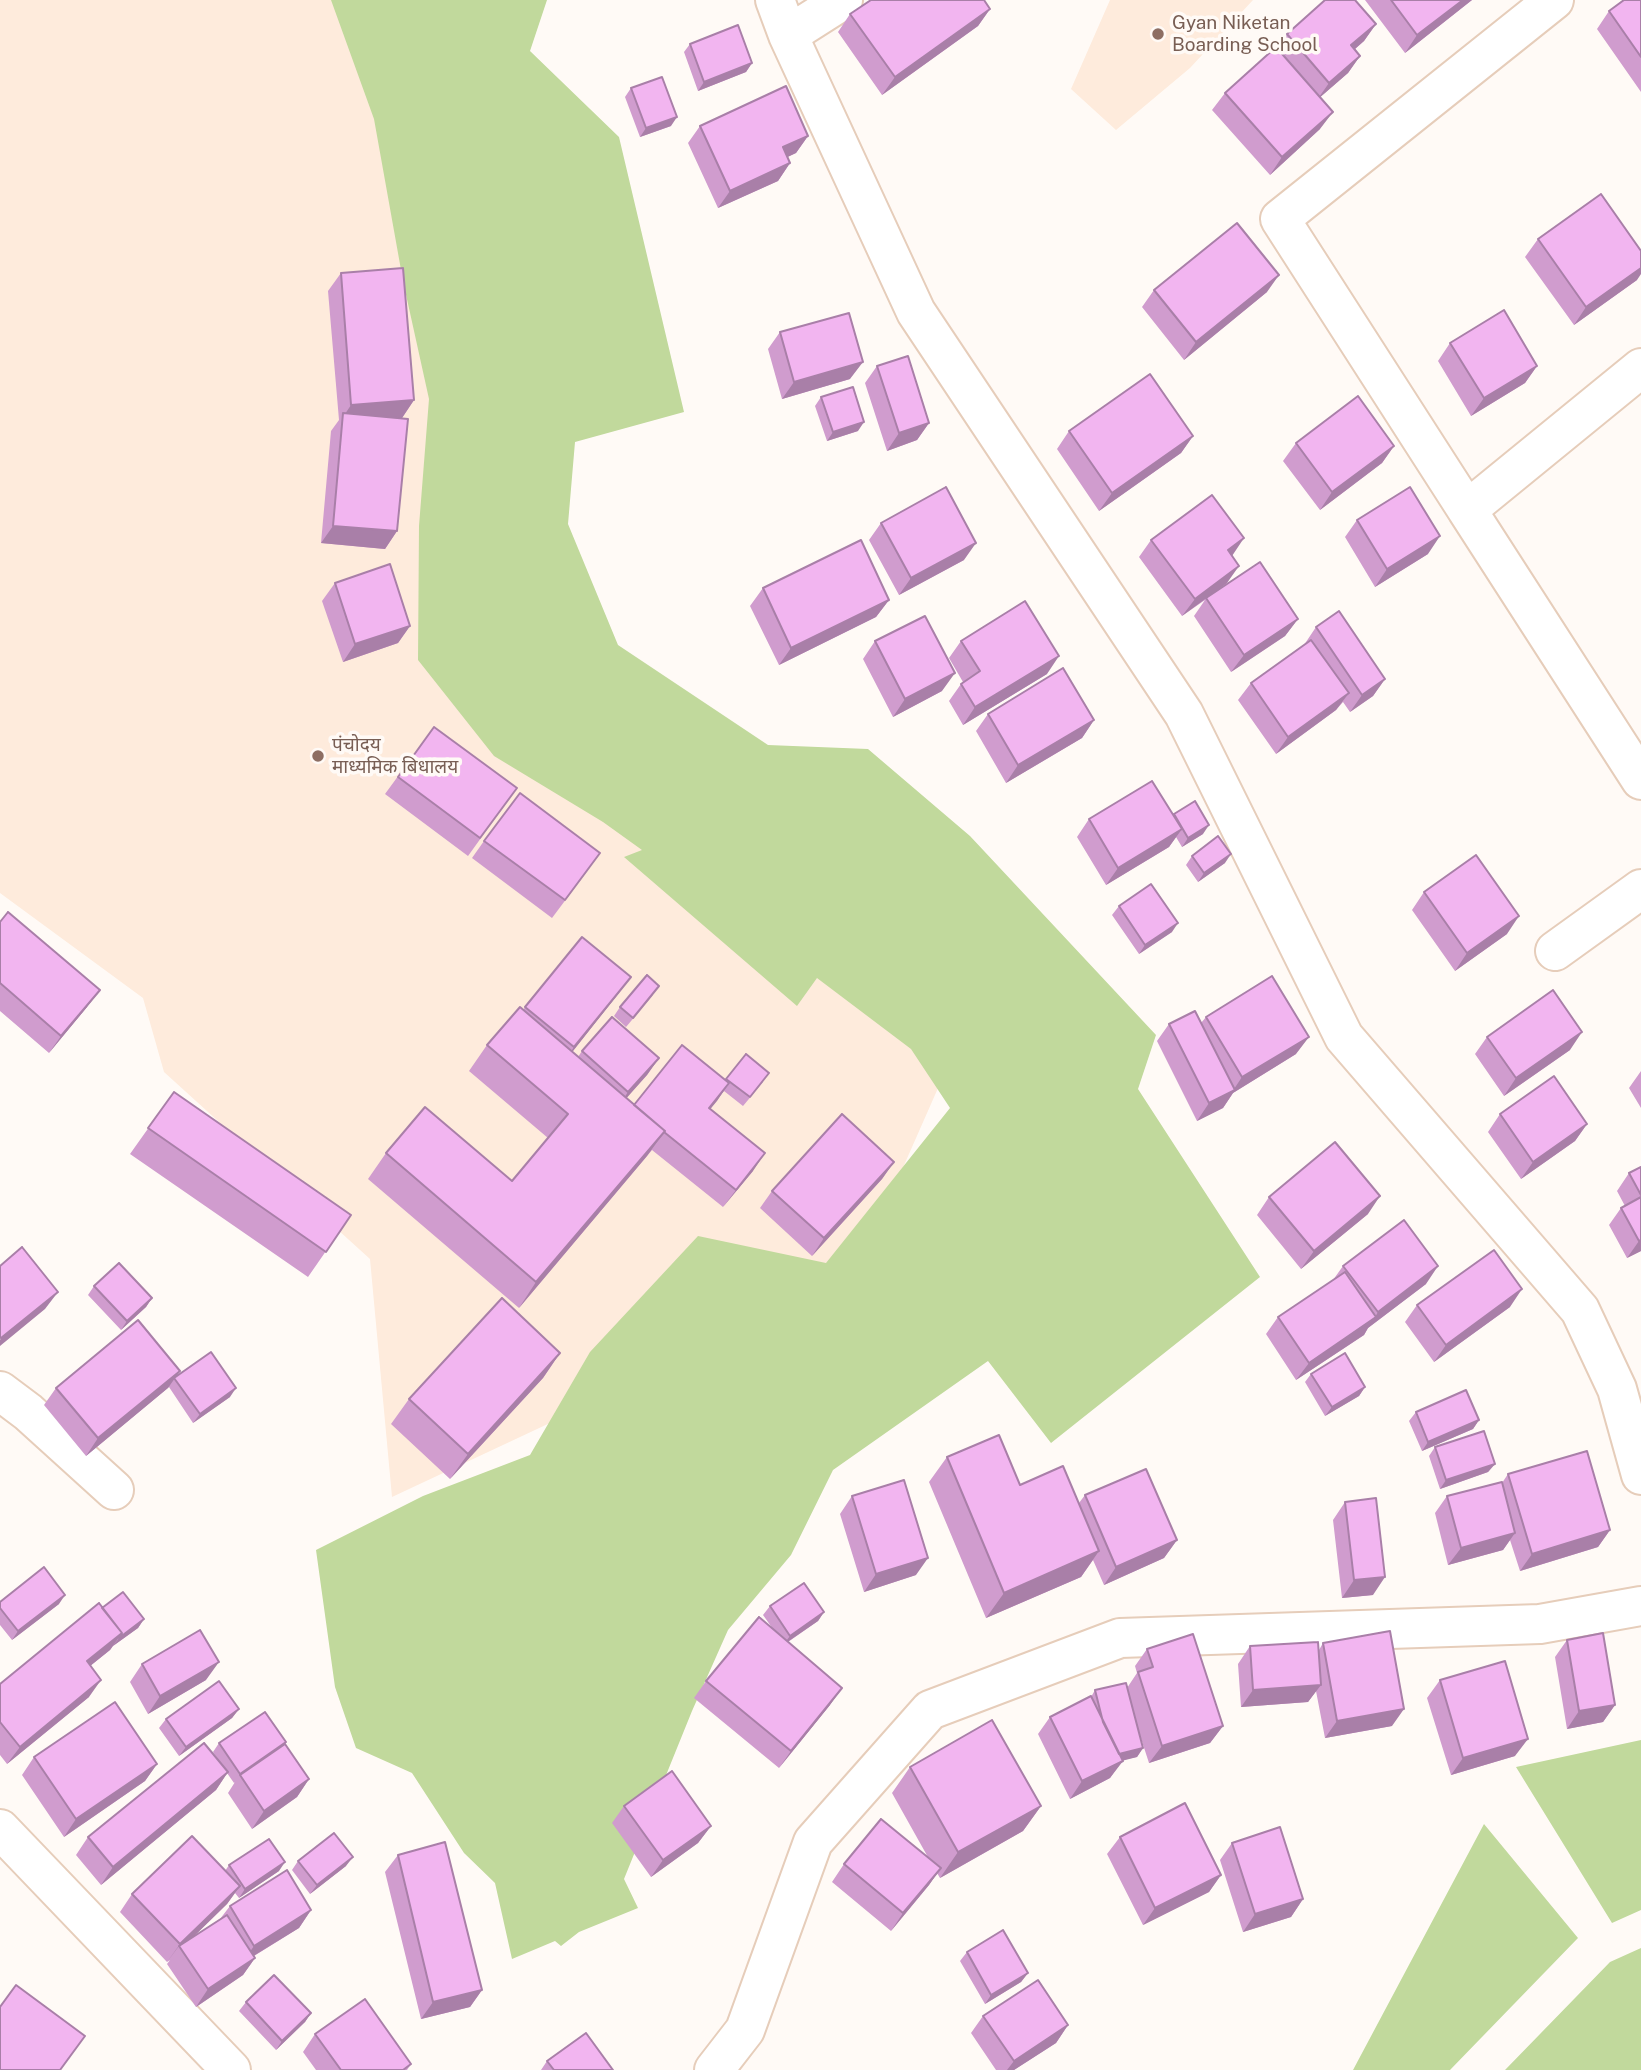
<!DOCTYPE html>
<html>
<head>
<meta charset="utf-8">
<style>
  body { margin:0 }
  canvas { display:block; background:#fffaf6 }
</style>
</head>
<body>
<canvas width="1641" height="2070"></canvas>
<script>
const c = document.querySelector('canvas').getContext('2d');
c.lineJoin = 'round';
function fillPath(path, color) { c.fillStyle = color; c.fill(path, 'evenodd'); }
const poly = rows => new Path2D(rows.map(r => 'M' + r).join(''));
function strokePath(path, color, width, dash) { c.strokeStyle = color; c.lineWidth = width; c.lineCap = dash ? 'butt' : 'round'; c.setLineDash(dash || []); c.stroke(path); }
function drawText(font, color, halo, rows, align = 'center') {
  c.font = font + ' "Public Sans","Noto Sans Devanagari",sans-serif'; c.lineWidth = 7; c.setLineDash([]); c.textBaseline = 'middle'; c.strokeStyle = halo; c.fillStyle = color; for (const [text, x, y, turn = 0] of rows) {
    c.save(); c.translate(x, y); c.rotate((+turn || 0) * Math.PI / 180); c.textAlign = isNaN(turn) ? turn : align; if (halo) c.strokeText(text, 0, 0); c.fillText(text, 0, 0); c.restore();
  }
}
const built = poly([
  [0,0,370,0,480,508,957,1045,853,1281,392,1497,370,1259,164,1072,143,998,0,893],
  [1110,0,1253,0,1190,68,1116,130,1071,89]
]);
const green = poly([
  [331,0,547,0,530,51,619,137,684,412,575,442,568,524,618,645,768,745,868,749,970,836,1156,1035,1138,1089,1260,1277,1051,1443,988,1361,833,1470,791,1555,728,1630,692,1711,624,1879,638,1908,579,1932,561,1946,555,1941,512,1959,495,1883,464,1853,412,1773,356,1748,335,1687,316,1550,423,1496,530,1455,590,1352,698,1236,826,1263,950,1108,911,1049,817,978,797,1006,624,857,642,850,603,822,494,756,418,660,419,526,429,399,403,281,374,119],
  [1641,1740,1641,1910,1612,1923,1516,1767],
  [1484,1824,1578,1938,1450,2070,1353,2070],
  [1641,1948,1641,2070,1505,2070,1610,1962]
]);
const minor = poly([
  [775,0,788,35,916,312,1184,714,1344,1037,1580,1310,1617,1389,1641,1475],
  [788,35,843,0],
  [1641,368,1467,510,1641,780],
  [1467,510,1280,219,1554,0],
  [1555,951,1641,889],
  [0,1391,28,1412,114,1490]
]);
const tertiary = poly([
  [0,1829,231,2070],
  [714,2070,745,2030,813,1842,930,1710,1120,1638,1540,1624,1641,1606]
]);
const wall = poly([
  [1365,0,1472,0,1405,53],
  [1641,0,1641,92,1597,29,1609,11],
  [990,9,978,26,882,95,838,32,850,14],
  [1376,24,1364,41,1355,49,1360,56,1348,73,1320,97,1320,129,1270,175,1212,110,1225,93,1277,48,1287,34],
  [690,44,752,63,746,72,698,91,684,52],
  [631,88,671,126,640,137,625,97],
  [700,126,808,136,796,153,787,157,790,163,778,181,718,208,688,143],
  [1538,239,1637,280,1574,325,1525,257],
  [341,273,414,400,402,418,397,418,397,531,385,549,321,543,331,431,339,420,328,291],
  [1154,290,1267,292,1184,360,1142,307],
  [780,332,850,379,782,399,768,349],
  [1450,343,1537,366,1525,383,1471,416,1438,361],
  [877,366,929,423,917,440,887,451,865,383],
  [821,397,858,431,827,441,815,406],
  [1069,431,1193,436,1181,453,1099,511,1057,449],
  [1296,443,1394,446,1382,463,1320,510,1283,461],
  [1357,520,1428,554,1375,587,1345,537],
  [881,523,964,560,899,595,869,540],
  [1151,540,1232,555,1227,583,1215,592,1298,619,1285,636,1231,672,1194,616,1205,600,1182,616,1139,557],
  [335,583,410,626,398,643,343,662,322,601],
  [763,588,889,600,876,617,779,665,750,606],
  [1316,627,1385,679,1373,696,1350,712,1343,702,1336,710,1276,754,1238,700,1251,683,1304,645],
  [875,641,942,691,893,717,863,659],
  [961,641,1047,674,963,725,949,701,961,684,963,682,949,658],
  [988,714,1094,720,1082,738,1006,783,976,731],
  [434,727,517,788,468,856,385,794],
  [1174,814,1203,834,1182,847,1176,837,1169,847,1106,885,1077,837,1089,819,1173,815],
  [484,841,588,870,552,918,472,858],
  [1192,856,1225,863,1198,882,1186,865],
  [1424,892,1507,934,1455,971,1412,910],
  [1119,906,1172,932,1139,954,1112,915],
  [0,922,87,1007,49,1053,0,1011],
  [582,937,618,994,572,1052,578,1057,582,1051,659,1058,647,1075,626,1098,634,1105,725,1080,746,1054,763,1082,743,1106,724,1091,710,1109,753,1171,723,1207,652,1150,519,1308,368,1179,386,1153,512,1181,548,1138,469,1071,487,1045,523,1010],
  [653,995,626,1027,614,1016,620,1007],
  [1206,1017,1296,1054,1233,1093,1223,1108,1197,1121,1157,1041,1169,1024,1201,1023],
  [1487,1037,1570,1050,1504,1096,1475,1054],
  [1641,1071,1641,1108,1629,1088],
  [174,1092,351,1215,308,1277,130,1154],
  [1500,1114,1587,1124,1575,1141,1521,1179,1488,1132],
  [894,1162,882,1179,812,1256,760,1208,772,1191],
  [1641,1167,1641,1251,1627,1258,1609,1225,1621,1208,1625,1206,1617,1191,1629,1173],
  [1269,1197,1368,1214,1301,1269,1257,1215],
  [1343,1266,1426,1284,1368,1328,1364,1335,1296,1380,1266,1334,1278,1317,1333,1280],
  [94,1286,152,1298,146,1307,121,1330,88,1295],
  [1417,1305,1510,1307,1434,1362,1405,1322],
  [560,1353,543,1378,450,1479,391,1424,409,1399],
  [180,1371,175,1377,230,1397,193,1423,169,1387,86,1456,44,1405,56,1388],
  [1311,1374,1365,1387,1359,1396,1325,1416,1305,1382],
  [1416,1412,1479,1420,1473,1429,1422,1451,1409,1421],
  [1435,1447,1495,1464,1488,1472,1440,1489,1429,1456],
  [947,1457,1020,1485,1079,1503,1085,1495,1177,1540,1164,1558,1104,1585,1093,1560,1081,1577,986,1618,929,1482],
  [1508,1474,1610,1530,1598,1547,1520,1571,1510,1540,1503,1550,1448,1565,1435,1513,1447,1496,1502,1483],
  [852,1496,916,1575,864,1592,840,1514],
  [1345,1502,1373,1595,1342,1598,1333,1520],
  [0,1602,59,1604,12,1640,0,1625],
  [770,1606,824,1612,818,1621,788,1642,830,1705,779,1768,694,1698,706,1681,773,1629,763,1615],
  [102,1608,144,1619,138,1628,113,1646,110,1650,90,1666,89,1697,7,1764,0,1755,0,1684],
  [1567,1640,1615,1705,1603,1722,1567,1729,1555,1657],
  [1323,1643,1392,1726,1325,1738,1316,1691,1308,1702,1241,1707,1238,1664,1250,1646,1319,1650],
  [1147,1649,1223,1726,1210,1743,1149,1763,1136,1723,1143,1748,1137,1757,1122,1760,1110,1778,1070,1799,1038,1734,1050,1717,1091,1697,1095,1690,1127,1688,1137,1673,1135,1666],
  [142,1664,206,1680,148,1714,130,1682],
  [1440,1680,1515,1756,1451,1775,1427,1698],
  [239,1709,232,1718,179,1756,159,1728,166,1719],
  [286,1742,284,1746,309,1779,297,1797,252,1829,228,1793,235,1782,234,1783,227,1773,216,1790,101,1885,76,1855,88,1837,220,1762,213,1752,219,1743],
  [34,1757,157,1764,145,1781,64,1837,22,1775],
  [910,1767,1041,1806,1023,1831,940,1878,937,1873,929,1885,891,1931,832,1882,844,1864,929,1859,892,1793],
  [624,1806,711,1826,698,1843,651,1877,612,1823],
  [1120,1837,1221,1875,1209,1892,1143,1925,1107,1854],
  [1232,1843,1303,1899,1291,1917,1243,1932,1220,1860],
  [398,1855,482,1990,470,2007,421,2019,385,1872],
  [298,1861,346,1866,310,1894,292,1870],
  [229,1865,279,1871,239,1898,235,1893,227,1904,193,1937,220,1919,230,1906,311,1910,299,1928,254,1956,255,1958,243,1975,196,2007,167,1964,170,1960,167,1962,120,1912,132,1894,225,1871],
  [967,1952,1028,1973,1021,1982,985,2004,960,1961],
  [246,2002,311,2013,305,2022,276,2050,239,2011],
  [983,2016,1068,2025,1056,2043,1014,2070,996,2070,971,2033],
  [315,2034,411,2064,407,2070,316,2070,303,2052],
  [547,2061,613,2070,541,2070]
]);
const shadedWall = poly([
  [1463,0,1472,0,1405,53,1417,35],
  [990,9,978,26,882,95,895,77],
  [1376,24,1364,41,1339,63,1351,45],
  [1360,56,1348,73,1317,100,1329,83],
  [752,63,746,72,698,91,704,82],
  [1333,112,1320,129,1270,175,1282,157],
  [677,117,671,126,640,137,646,128],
  [808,136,796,153,771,165,783,147],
  [790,163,778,181,718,208,730,191],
  [1641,268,1641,274,1637,280,1574,325,1586,307],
  [1279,275,1267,292,1184,360,1196,342],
  [863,362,850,379,782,399,794,382],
  [1537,366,1525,383,1471,416,1484,398],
  [414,400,402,418,343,423,343,417,351,405],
  [864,422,858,431,827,441,833,432],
  [929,423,917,440,887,451,899,433],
  [1193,436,1181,453,1099,511,1112,493],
  [1394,446,1382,463,1320,510,1332,492],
  [333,526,397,531,385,549,321,543],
  [1440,536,1428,554,1375,587,1387,569],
  [1244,538,1232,556,1228,550],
  [976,543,964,560,899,595,911,578],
  [1239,566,1227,583,1182,616,1195,599],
  [889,600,876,617,779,665,791,648],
  [1298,619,1285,636,1231,672,1244,655],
  [410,626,398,643,343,662,355,644],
  [1059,656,1047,674,963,725,975,707],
  [955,673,942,691,893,717,905,699],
  [1385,679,1373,696,1350,712,1362,695],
  [1349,693,1336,710,1276,754,1288,737],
  [1094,720,1082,738,1006,783,1018,765],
  [1209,825,1203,834,1182,847,1188,838],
  [1182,829,1169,847,1106,885,1118,868],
  [1231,854,1225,863,1198,882,1204,873],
  [1519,916,1507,934,1455,971,1467,953],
  [1178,923,1172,932,1139,954,1145,945],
  [631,977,618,994,562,1065,574,1047],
  [100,990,87,1007,49,1053,61,1036],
  [1582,1032,1570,1050,1504,1096,1516,1078],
  [1309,1037,1296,1054,1233,1093,1223,1108,1197,1121,1209,1103,1232,1092,1242,1077],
  [659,1058,647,1075,616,1110,628,1092],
  [729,1083,717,1101,697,1125,709,1108],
  [1587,1124,1575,1141,1521,1179,1533,1162],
  [665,1131,647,1156,519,1308,536,1282],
  [765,1153,753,1171,723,1207,736,1190],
  [894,1162,882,1179,812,1256,824,1238],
  [1380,1196,1368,1214,1301,1269,1314,1251],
  [1641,1240,1641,1251,1627,1258,1639,1241],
  [1438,1266,1426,1284,1368,1328,1364,1335,1296,1380,1309,1363,1374,1319,1378,1312],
  [1522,1289,1510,1307,1434,1362,1446,1345],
  [58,1292,45,1309,0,1346,0,1340,1,1338],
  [152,1298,146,1307,121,1330,127,1321],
  [560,1353,543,1378,450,1479,468,1454],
  [180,1371,168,1388,86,1456,98,1438],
  [1365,1387,1359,1396,1325,1416,1332,1407],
  [236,1388,230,1397,193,1423,200,1414],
  [1479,1420,1473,1429,1422,1451,1428,1442],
  [1495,1464,1488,1472,1440,1489,1446,1480],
  [1610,1530,1598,1547,1520,1571,1532,1554],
  [1515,1533,1503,1550,1448,1565,1461,1548],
  [1177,1540,1164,1558,1104,1585,1116,1567],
  [1099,1551,1081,1577,986,1618,1004,1593],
  [928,1558,916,1575,864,1592,876,1574],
  [1385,1577,1373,1595,1342,1598,1354,1580],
  [65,1595,59,1604,12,1640,18,1631],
  [824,1612,818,1621,783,1645,790,1636],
  [144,1619,138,1628,113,1646,119,1638],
  [122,1633,110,1650,74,1679,87,1661],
  [219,1662,206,1680,148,1714,160,1696],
  [101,1680,89,1697,7,1764,20,1747],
  [1321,1685,1308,1702,1241,1707,1253,1690],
  [842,1688,830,1705,779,1768,791,1751],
  [1615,1705,1603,1722,1567,1729,1579,1711],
  [239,1709,232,1718,179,1756,186,1747],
  [1404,1709,1392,1726,1325,1738,1337,1721],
  [1223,1726,1210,1743,1149,1763,1162,1746],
  [1528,1739,1515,1756,1451,1775,1463,1758],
  [1143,1748,1137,1757,1106,1765,1112,1756],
  [1123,1761,1110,1778,1070,1799,1082,1781],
  [157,1764,145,1781,64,1837,76,1819],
  [228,1772,216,1790,101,1885,113,1867],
  [309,1779,297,1797,252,1829,264,1811],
  [1041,1806,1023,1831,940,1878,958,1852],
  [711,1826,698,1843,651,1877,663,1860],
  [353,1857,346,1866,310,1894,317,1885],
  [285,1862,279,1871,239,1898,245,1889],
  [941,1868,929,1885,891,1931,903,1913],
  [1221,1875,1209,1892,1143,1925,1155,1908],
  [240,1886,227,1904,181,1949,179,1946,167,1962,180,1944],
  [1303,1899,1291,1917,1243,1932,1255,1914],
  [311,1910,299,1928,242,1963,254,1946],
  [255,1958,243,1975,196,2007,208,1989],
  [1028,1973,1021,1982,985,2004,991,1995],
  [482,1990,470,2007,421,2019,433,2002],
  [311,2013,305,2022,276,2050,282,2041],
  [1068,2025,1056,2043,1014,2070,1007,2070,1014,2061]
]);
const building = poly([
  [871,0,984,0,990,9,895,77,850,14,871,0],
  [1325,0,1355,0,1376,24,1351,45,1360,56,1329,83,1287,34,1325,0],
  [1391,0,1463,0,1417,35,1391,0],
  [1624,0,1641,0,1641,57,1609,11,1624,0],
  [738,25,752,63,704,82,690,44,738,25],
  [1276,47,1333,112,1282,157,1225,93,1276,47],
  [662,77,677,117,646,128,631,88,662,77],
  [786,86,808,136,783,147,790,163,730,191,700,126,786,86],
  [1601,194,1641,251,1641,268,1586,307,1538,239,1601,194],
  [1237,223,1279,275,1196,342,1154,290,1237,223],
  [403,268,414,400,351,405,341,273,403,268],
  [1504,310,1537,366,1484,398,1450,343,1504,310],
  [849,313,863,362,794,382,780,332,849,313],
  [908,356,929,423,899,433,877,366,908,356],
  [1150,374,1193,436,1112,493,1069,431,1150,374],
  [853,387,864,422,833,432,821,397,853,387],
  [1358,396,1394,446,1332,492,1296,443,1358,396],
  [343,413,408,419,397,531,333,526,343,413],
  [946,487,976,543,911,578,881,523,946,487],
  [1410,487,1440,536,1387,569,1357,520,1410,487],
  [1212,495,1244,538,1228,550,1239,566,1195,599,1151,540,1212,495],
  [861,540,889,600,791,648,763,588,861,540],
  [1260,562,1298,619,1244,655,1206,598,1260,562],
  [390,564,410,626,355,644,335,583,390,564],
  [1025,601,1059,656,975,707,961,684,980,671,961,641,1025,601],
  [1339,611,1385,679,1362,695,1316,627,1339,611],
  [925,616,955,673,905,699,875,641,925,616],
  [1311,640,1349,693,1288,737,1251,683,1311,640],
  [1063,668,1094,720,1018,765,988,714,1063,668],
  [434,727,517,788,480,838,398,777,434,727],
  [1152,781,1182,829,1118,868,1089,819,1152,781],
  [520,793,600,853,565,900,484,841,520,793],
  [1195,801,1209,825,1188,838,1174,814,1195,801],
  [1218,836,1231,854,1204,873,1192,856,1218,836],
  [1476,855,1519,916,1467,953,1424,892,1476,855],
  [1151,884,1178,923,1145,945,1119,906,1151,884],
  [8,912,100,990,61,1036,0,983,0,922,8,912],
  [582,937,631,977,574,1047,525,1007,582,937],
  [647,975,659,986,633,1018,620,1007,647,975],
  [1272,976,1309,1037,1242,1077,1206,1017,1272,976],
  [1553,990,1582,1032,1516,1078,1487,1037,1553,990],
  [520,1007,665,1131,536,1282,386,1153,425,1107,512,1181,568,1114,487,1045,520,1007],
  [1195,1011,1235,1090,1209,1103,1169,1024,1195,1011],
  [612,1017,659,1058,628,1092,582,1051,612,1017],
  [682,1045,729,1083,709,1108,765,1153,736,1190,664,1132,665,1131,634,1105,682,1045],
  [746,1054,769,1073,750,1097,726,1079,746,1054],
  [1554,1076,1587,1124,1533,1162,1500,1114,1554,1076],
  [174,1092,351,1215,326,1252,148,1128,174,1092],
  [842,1114,894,1162,824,1238,772,1191,842,1114],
  [1335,1142,1380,1196,1314,1251,1269,1197,1335,1142],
  [1641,1167,1641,1195,1629,1173,1641,1167],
  [1641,1197,1641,1240,1639,1241,1621,1208,1641,1197],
  [1404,1220,1438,1266,1378,1312,1343,1266,1404,1220],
  [22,1247,58,1292,1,1338,0,1337,0,1266,22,1247],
  [1494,1250,1522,1289,1446,1345,1417,1305,1494,1250],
  [119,1263,152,1298,127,1321,94,1286,119,1263],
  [1345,1272,1376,1317,1309,1363,1278,1317,1345,1272],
  [502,1298,560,1353,468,1454,409,1399,502,1298],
  [138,1320,180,1371,98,1438,56,1388,138,1320],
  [211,1352,236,1388,200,1414,174,1378,211,1352],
  [1345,1353,1365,1387,1332,1407,1311,1374,1345,1353],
  [1466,1390,1479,1420,1428,1442,1416,1412,1466,1390],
  [1484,1431,1495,1464,1446,1480,1435,1447,1484,1431],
  [999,1435,1020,1485,1063,1466,1099,1551,1004,1593,947,1457,999,1435],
  [1587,1451,1610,1530,1532,1554,1508,1474,1587,1451],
  [1146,1469,1177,1540,1116,1567,1085,1495,1146,1469],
  [904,1480,928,1558,876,1574,852,1496,904,1480],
  [1502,1482,1515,1533,1461,1548,1447,1496,1502,1482],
  [1376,1498,1385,1577,1354,1580,1345,1502,1376,1498],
  [44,1567,65,1595,18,1631,0,1608,0,1602,44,1567],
  [804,1583,824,1612,790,1636,770,1606,804,1583],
  [123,1592,144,1619,119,1638,122,1633,102,1608,123,1592],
  [99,1603,122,1633,87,1661,101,1680,20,1747,0,1722,0,1684,99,1603],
  [759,1617,842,1688,791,1751,706,1681,759,1617],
  [200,1630,219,1662,160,1696,142,1664,200,1630],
  [1390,1631,1404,1709,1337,1721,1323,1643,1390,1631],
  [1603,1633,1615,1705,1579,1711,1567,1640,1603,1633],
  [1193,1634,1223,1726,1162,1746,1138,1672,1153,1667,1147,1649,1193,1634],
  [1318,1642,1321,1685,1253,1690,1250,1646,1318,1642],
  [1505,1661,1528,1739,1463,1758,1440,1680,1505,1661],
  [219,1681,239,1709,186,1747,166,1719,219,1681],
  [1126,1683,1143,1748,1119,1754,1103,1722,1095,1690,1126,1683],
  [1091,1696,1123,1761,1082,1781,1050,1717,1091,1696],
  [115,1702,157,1764,76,1819,34,1757,115,1702],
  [265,1712,286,1742,240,1774,219,1743,265,1712],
  [992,1720,1041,1806,958,1852,910,1767,992,1720],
  [204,1743,228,1772,113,1867,88,1837,204,1743],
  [285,1744,309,1779,264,1811,240,1775,285,1744],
  [672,1771,711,1826,663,1860,624,1806,672,1771],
  [1185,1803,1221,1875,1155,1908,1120,1837,1185,1803],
  [881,1819,941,1868,903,1913,844,1864,881,1819],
  [1280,1827,1303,1899,1255,1914,1232,1843,1280,1827],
  [334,1833,353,1857,317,1885,298,1861,334,1833],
  [192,1836,240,1886,180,1944,132,1894,192,1836],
  [269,1839,285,1862,245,1889,229,1865,269,1839],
  [445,1842,482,1990,433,2002,398,1855,445,1842],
  [287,1870,311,1910,254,1946,230,1906,287,1870],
  [227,1915,255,1958,208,1989,179,1946,227,1915],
  [1003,1930,1028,1973,991,1995,967,1952,1003,1930],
  [274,1975,311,2013,282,2041,246,2002,274,1975],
  [1038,1980,1068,2025,1014,2061,983,2016,1038,1980],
  [16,1985,85,2036,60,2070,0,2070,0,2007,16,1985],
  [365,1999,411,2064,403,2070,341,2070,315,2034,365,1999],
  [586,2033,613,2070,554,2070,547,2061,586,2033]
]);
const markers = [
  [1158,34,7,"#8d6e63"],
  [318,756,7,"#8d6e63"]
];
const educationNames = [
  ["Gyan Niketan",1172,23],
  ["Boarding School",1172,45],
  ["पंचोदय",332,745],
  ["माध्यमिक बिधालय",332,767]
];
fillPath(built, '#feebdc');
fillPath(green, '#c1d99c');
strokePath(minor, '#e6cdba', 42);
strokePath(tertiary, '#e6cdba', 42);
strokePath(minor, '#fff', 38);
strokePath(tertiary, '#fff', 38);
fillPath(wall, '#d09cce');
fillPath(shadedWall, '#a97fa8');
fillPath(building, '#f2b5f0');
strokePath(building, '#a97fa8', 2);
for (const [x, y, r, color] of markers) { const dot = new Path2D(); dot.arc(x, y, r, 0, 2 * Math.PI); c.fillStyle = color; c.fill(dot); strokePath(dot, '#fffaf6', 2.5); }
drawText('19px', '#785e54', '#fffaf6', educationNames, 'left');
</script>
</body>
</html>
